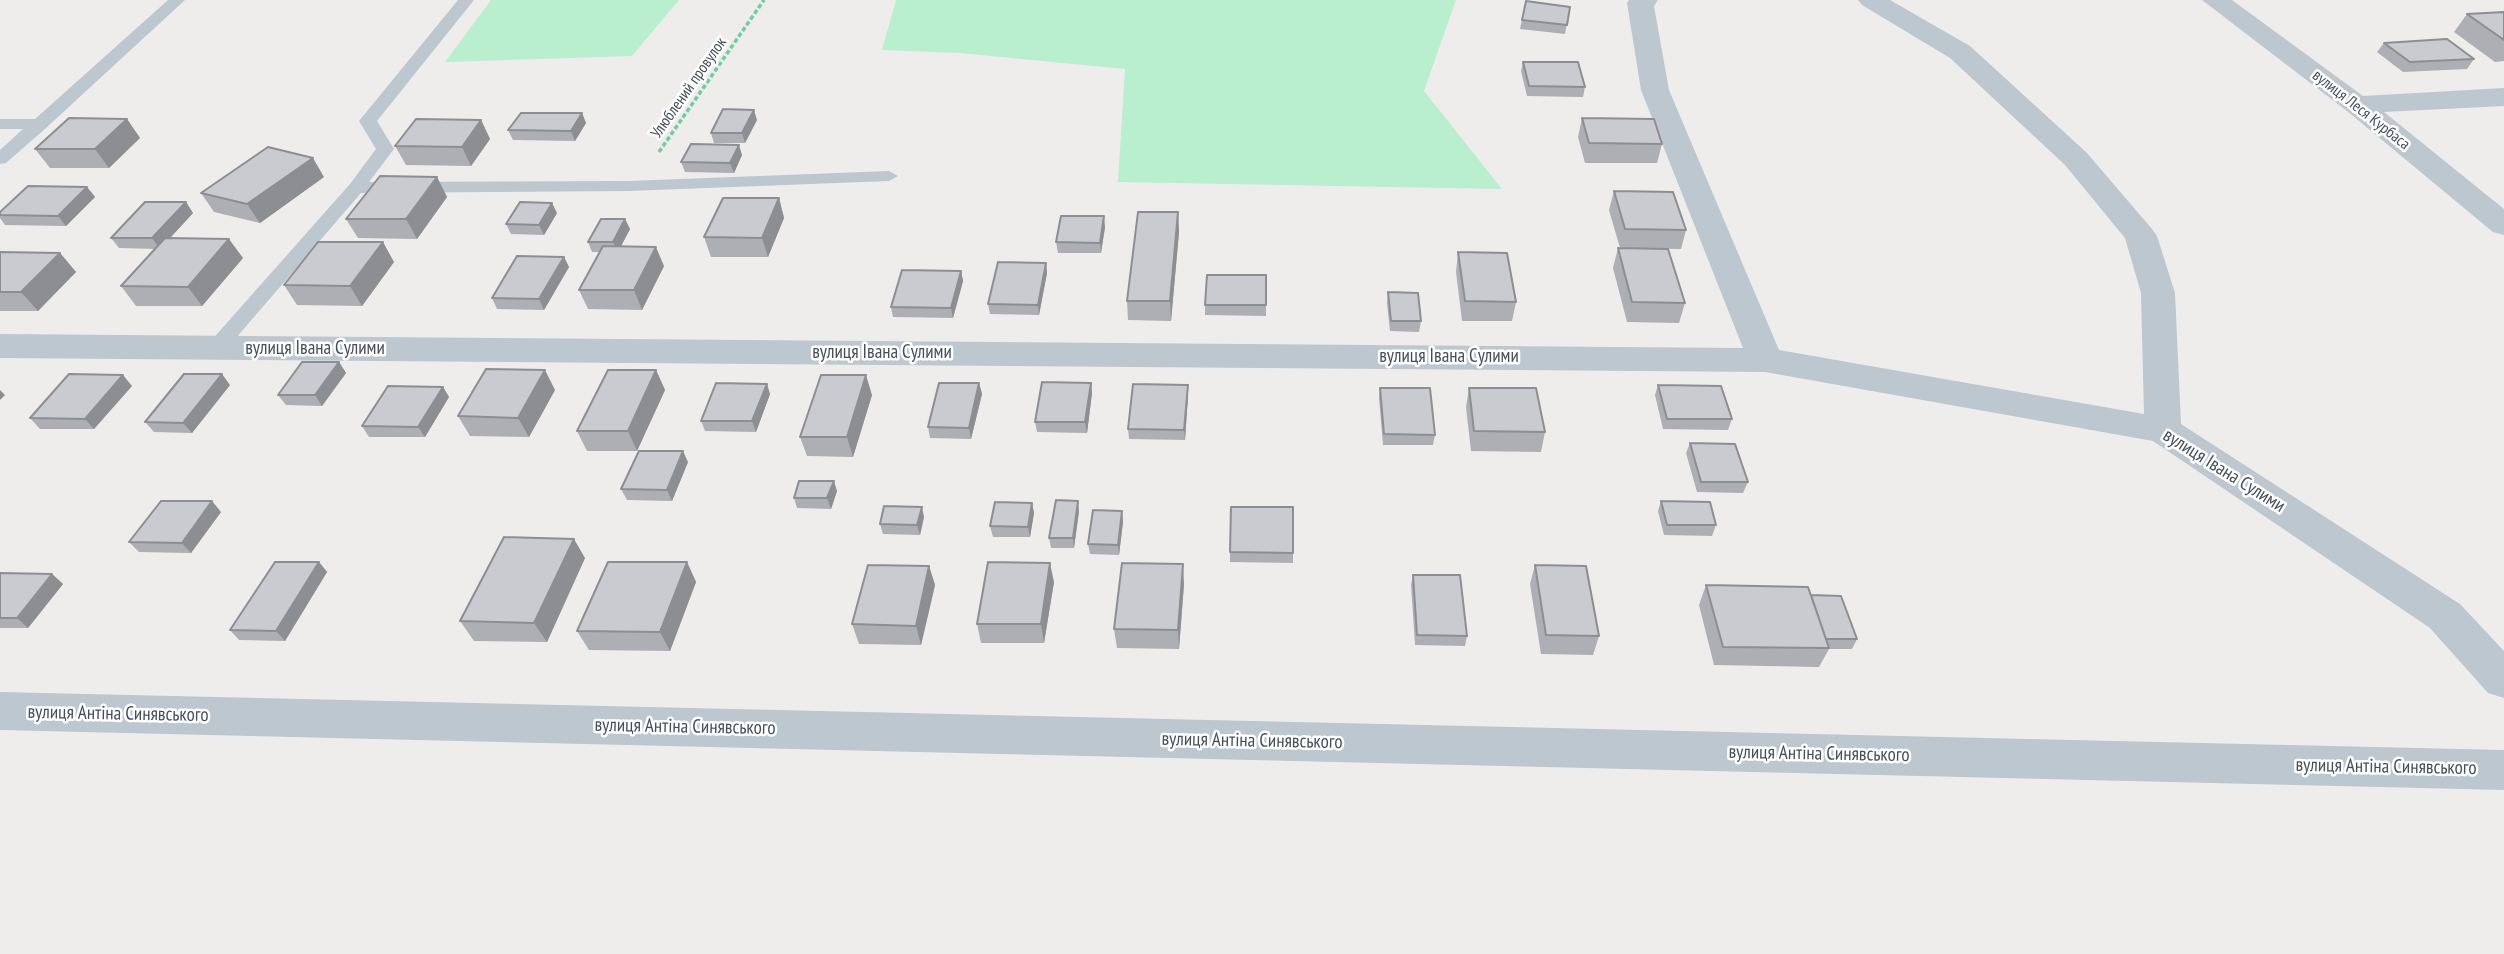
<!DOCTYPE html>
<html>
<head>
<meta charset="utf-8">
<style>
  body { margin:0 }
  canvas { display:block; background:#efecec }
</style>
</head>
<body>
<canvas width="2504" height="954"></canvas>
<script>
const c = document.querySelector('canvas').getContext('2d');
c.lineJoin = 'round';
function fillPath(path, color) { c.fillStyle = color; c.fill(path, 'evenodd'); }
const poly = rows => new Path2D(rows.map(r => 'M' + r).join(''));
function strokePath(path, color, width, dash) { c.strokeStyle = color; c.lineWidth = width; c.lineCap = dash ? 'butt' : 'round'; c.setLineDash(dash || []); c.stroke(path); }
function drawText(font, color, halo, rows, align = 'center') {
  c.font = font + ' "PT Sans Narrow",sans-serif'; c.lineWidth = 5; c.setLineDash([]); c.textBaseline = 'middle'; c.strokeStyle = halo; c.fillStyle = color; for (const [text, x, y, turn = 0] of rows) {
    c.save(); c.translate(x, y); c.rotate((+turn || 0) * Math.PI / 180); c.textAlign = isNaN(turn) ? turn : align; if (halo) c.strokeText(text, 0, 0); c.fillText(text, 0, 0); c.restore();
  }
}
const green = poly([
  [491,0,679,0,632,56,445,62],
  [896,0,1456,0,1424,91,1502,189,1118,182,1125,69,960,53,882,50]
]);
const path = poly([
  [659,152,764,0]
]);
const lane = poly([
  [168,0,185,0,46,128,6,163,0,164,0,150,23,129,0,129,0,119,35,119,168,0],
  [458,0,474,0,377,121,394,149,369,182,629,181,889,171,898,176,889,181,629,191,361,193,223,353,209,353,206,348,209,343,350,184,376,149,359,121,458,0]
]);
const street = poly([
  [1629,0,1658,0,1654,6,1669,90,1779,350,2144,414,2141,293,2125,238,2065,165,1950,58,1862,5,1858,0,1890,0,1970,46,2087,153,2152,229,2157,236,2175,293,2181,424,2460,604,2504,651,2504,698,2488,693,2430,628,2153,441,1765,372,0,358,0,334,1743,348,1641,90,1627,3,1629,0],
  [2202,0,2232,0,2363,96,2504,88,2504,106,2384,112,2504,209,2504,235,2493,232,2347,111,2202,0],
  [0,692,2504,750,2504,790,0,730,0,692]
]);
const wall = poly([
  [1526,1,1570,7,1565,34,1520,29],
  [2504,12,2504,61,2495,62,2454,32,2467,14],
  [2384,43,2474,59,2467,69,2403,72,2377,52],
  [1523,62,1585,87,1583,97,1527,96,1521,71],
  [582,113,586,123,575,141,513,140,508,130],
  [1582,118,1662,144,1657,163,1585,163,1578,137],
  [127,119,140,138,109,168,50,168,35,149],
  [481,120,490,139,471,166,406,165,395,146],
  [757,120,745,143,714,143,711,133],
  [742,155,734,173,685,172,681,162],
  [324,177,260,223,214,212,201,193],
  [437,177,447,197,417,239,358,238,346,219],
  [87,187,95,197,66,226,5,225,0,218,0,212],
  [1614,191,1686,230,1681,249,1620,248,1609,210],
  [779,198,784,218,768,257,711,257,704,237],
  [186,202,193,213,170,238,243,258,202,306,136,306,121,286,156,249,119,248,111,238],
  [1178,212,1179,232,1171,321,1128,320,1127,301],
  [557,213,544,235,511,234,506,224],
  [625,219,630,229,621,246,664,266,642,310,588,309,579,290,600,252,592,252,588,242],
  [1105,227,1101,253,1058,253,1056,242],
  [1618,248,1685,303,1679,323,1627,322,1613,268],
  [0,252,60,253,76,272,38,311,0,311],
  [1458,252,1516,302,1512,321,1462,321,1456,272],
  [564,257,569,267,544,310,497,309,492,298],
  [394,262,362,306,297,305,284,285],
  [1046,263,1047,273,1039,315,990,314,988,304],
  [961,271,963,281,953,318,893,317,891,307],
  [1266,275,1266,316,1205,315,1205,305],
  [1388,292,1421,321,1419,332,1390,331,1387,303],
  [339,362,346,373,322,406,286,405,278,395],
  [656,370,665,390,637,451,587,451,577,431],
  [979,383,982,394,971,439,930,438,928,427],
  [1091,383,1092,393,1087,433,1037,432,1035,422],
  [230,385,192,433,154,432,145,422],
  [1658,385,1732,419,1728,430,1663,429,1655,395],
  [132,386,94,429,40,429,30,418],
  [443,387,449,397,425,437,369,437,362,426],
  [1380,388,1435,435,1433,445,1383,445,1379,398],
  [1469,388,1545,432,1541,452,1471,451,1466,407],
  [555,390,529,437,470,436,458,416],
  [770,394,756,432,705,431,701,421],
  [872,395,853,457,807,456,800,437],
  [1188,396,1185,440,1129,439,1128,429],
  [1690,443,1748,482,1743,493,1697,492,1686,453],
  [688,462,672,501,627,500,621,489],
  [837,491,831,509,797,508,794,498],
  [1661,501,1716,525,1712,536,1664,535,1658,511],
  [1032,503,1034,513,1030,537,993,537,990,526],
  [1293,507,1293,563,1230,562,1230,552],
  [1079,511,1074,548,1051,548,1049,538],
  [1122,511,1123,522,1119,555,1090,554,1088,544],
  [221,512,191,553,139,552,129,542],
  [924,517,920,535,883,534,880,524],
  [585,558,547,642,474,641,460,621],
  [319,562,327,572,285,641,239,640,230,630],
  [687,562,696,582,670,651,589,650,577,631],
  [1535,565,1599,636,1593,655,1541,654,1530,584],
  [929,566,935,585,921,645,859,644,852,624],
  [0,573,52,574,63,584,28,628,0,628],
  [1413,575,1467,636,1465,646,1415,645,1411,585],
  [1054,582,1044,643,981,643,977,624],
  [1184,584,1179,649,1117,648,1114,629],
  [1706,585,1811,595,1857,639,1852,649,1829,649,1819,667,1714,665,1699,605]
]);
const shadedWall = poly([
  [754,110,757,120,745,143,742,133],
  [582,113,586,123,575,141,571,131],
  [127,119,140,138,109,168,95,149],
  [481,120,490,139,471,166,462,147],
  [739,145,742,155,734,173,730,163],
  [313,158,324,177,260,223,247,204],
  [437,177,447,197,417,239,406,219],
  [87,187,95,197,66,226,58,216],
  [779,198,784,218,768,257,762,238],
  [186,202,193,213,160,249,152,238],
  [552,203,557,213,544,235,539,225],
  [1178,212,1179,232,1171,321,1170,301],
  [1104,216,1105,227,1101,253,1100,243],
  [625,219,630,229,618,252,613,242],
  [229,239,243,258,202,306,188,287],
  [383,242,394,262,362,306,350,286],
  [656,247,664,266,642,310,634,290],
  [60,253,76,272,38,311,21,292],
  [564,257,569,267,544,310,539,299],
  [1046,263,1047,273,1039,315,1038,305],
  [961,271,963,281,953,318,951,308],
  [339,362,346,373,322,406,315,395],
  [545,370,555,390,529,437,518,418],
  [656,370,665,390,637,451,628,431],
  [222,374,230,385,192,433,183,423],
  [123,375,132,386,94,429,85,419],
  [866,375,872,395,853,457,847,437],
  [979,383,982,394,971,439,969,428],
  [1091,383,1092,393,1087,433,1085,422],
  [767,384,770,394,756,432,752,421],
  [1188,385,1188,396,1185,440,1184,430],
  [443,387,449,397,425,437,418,427],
  [0,390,5,395,0,400],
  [683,451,688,462,672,501,667,490],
  [834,481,837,491,831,509,827,498],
  [212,501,221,512,191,553,182,543],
  [1078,501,1079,511,1074,548,1073,538],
  [1032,503,1034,513,1030,537,1028,527],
  [922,507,924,517,920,535,917,525],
  [1122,511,1123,522,1119,555,1118,545],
  [574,539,585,558,547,642,534,623],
  [319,562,327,572,285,641,276,631],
  [687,562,696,582,670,651,660,632],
  [1050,563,1054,582,1044,643,1041,624],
  [1183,564,1184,584,1179,649,1178,630],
  [929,566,935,585,921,645,916,626],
  [52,574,63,584,28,628,17,618]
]);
const building = poly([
  [1526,1,1570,7,1567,25,1522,20,1526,1],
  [2504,12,2504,40,2467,14,2504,12],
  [2447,39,2474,59,2410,62,2384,43,2447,39],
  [1523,62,1578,62,1585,87,1529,86,1523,62],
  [723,109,754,110,742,133,711,133,723,109],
  [521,113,582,113,571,131,508,130,521,113],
  [69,118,127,119,95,149,35,149,69,118],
  [1582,118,1654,119,1662,144,1589,143,1582,118],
  [416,119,481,120,462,147,395,146,416,119],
  [691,144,739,145,730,163,681,162,691,144],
  [268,147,313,158,247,204,201,193,268,147],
  [380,176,437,177,406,219,346,219,380,176],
  [28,186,87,187,58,216,0,215,0,212,28,186],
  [1614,191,1673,192,1686,230,1625,229,1614,191],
  [723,198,779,198,762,238,704,237,723,198],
  [145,202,186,202,152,238,111,238,145,202],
  [520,202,552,203,539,225,506,224,520,202],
  [1138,212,1178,212,1170,301,1127,301,1138,212],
  [1061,216,1104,216,1100,243,1056,242,1061,216],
  [601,219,625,219,613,242,588,242,601,219],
  [165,238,229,239,188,287,121,286,165,238],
  [318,242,383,242,350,286,284,285,318,242],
  [603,246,656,247,634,290,579,290,603,246],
  [1618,248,1668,249,1685,303,1632,302,1618,248],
  [0,252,60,253,21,292,0,292,0,252],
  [1458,252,1507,253,1516,302,1465,301,1458,252],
  [517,256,564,257,539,299,492,298,517,256],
  [998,262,1046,263,1038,305,988,304,998,262],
  [902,270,961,271,951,308,891,307,902,270],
  [1207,275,1266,275,1266,305,1205,305,1207,275],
  [1388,292,1418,293,1421,321,1391,321,1388,292],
  [302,362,339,362,315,395,278,395,302,362],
  [486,369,545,370,518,418,458,416,486,369],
  [608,370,656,370,628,431,577,431,608,370],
  [69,374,123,375,85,419,30,418,69,374],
  [184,374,222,374,183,423,145,422,184,374],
  [821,375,866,375,847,437,800,437,821,375],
  [1042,382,1091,383,1085,422,1035,422,1042,382],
  [716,383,767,384,752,421,701,421,716,383],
  [939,383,979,383,969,428,928,427,939,383],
  [1133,384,1188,385,1184,430,1128,429,1133,384],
  [1658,385,1721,386,1732,419,1667,419,1658,385],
  [388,386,443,387,418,427,362,426,388,386],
  [1380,388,1430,388,1435,435,1384,434,1380,388],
  [1469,388,1536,388,1545,432,1474,431,1469,388],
  [1690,443,1735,444,1748,482,1701,482,1690,443],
  [639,451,683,451,667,490,621,489,639,451],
  [799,481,834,481,827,498,794,498,799,481],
  [1056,500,1078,501,1073,538,1049,538,1056,500],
  [161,501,212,501,182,543,129,542,161,501],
  [1661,501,1710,502,1716,525,1667,525,1661,501],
  [995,502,1032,503,1028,527,990,526,995,502],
  [884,506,922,507,917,525,880,524,884,506],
  [1231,507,1293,507,1293,553,1230,552,1231,507],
  [1093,510,1122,511,1118,545,1088,544,1093,510],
  [504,537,574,539,534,623,460,621,504,537],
  [275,562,319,562,276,631,230,630,275,562],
  [608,562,687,562,660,632,577,631,608,562],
  [988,562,1050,563,1041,624,977,624,988,562],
  [1122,563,1183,564,1178,630,1114,629,1122,563],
  [868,565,929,566,916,626,852,624,868,565],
  [1535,565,1586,566,1599,636,1546,635,1535,565],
  [0,573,52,574,17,618,0,618,0,573],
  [1413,575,1460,575,1467,636,1417,635,1413,575],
  [1706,585,1808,587,1829,648,1723,647,1706,585],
  [1811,595,1841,596,1857,639,1826,639,1811,595]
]);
const farStreetnames = [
  ["Улюблений провулок",689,88,-55],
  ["вулиця Леся Курбаса",2361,110,38]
];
const streetNames = [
  ["вулиця Івана Сулими",315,349],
  ["вулиця Івана Сулими",882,353],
  ["вулиця Івана Сулими",1449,357],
  ["вулиця Івана Сулими",2224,471,32],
  ["вулиця Антіна Синявського",118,714,1],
  ["вулиця Антіна Синявського",685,727,1],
  ["вулиця Антіна Синявського",1252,741,1],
  ["вулиця Антіна Синявського",1819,754,1],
  ["вулиця Антіна Синявського",2386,767,1]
];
fillPath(green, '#b9eece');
strokePath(path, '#71cda1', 3.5, [4.5, 2.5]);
fillPath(lane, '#bdc7cf');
fillPath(street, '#bdc7cf');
fillPath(wall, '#adafb4');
fillPath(shadedWall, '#8d8e92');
fillPath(building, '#c9cbd1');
strokePath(building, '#8d8e92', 2);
drawText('16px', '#454f5a', '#fff', farStreetnames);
drawText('19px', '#454f5a', '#fff', streetNames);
</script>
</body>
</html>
